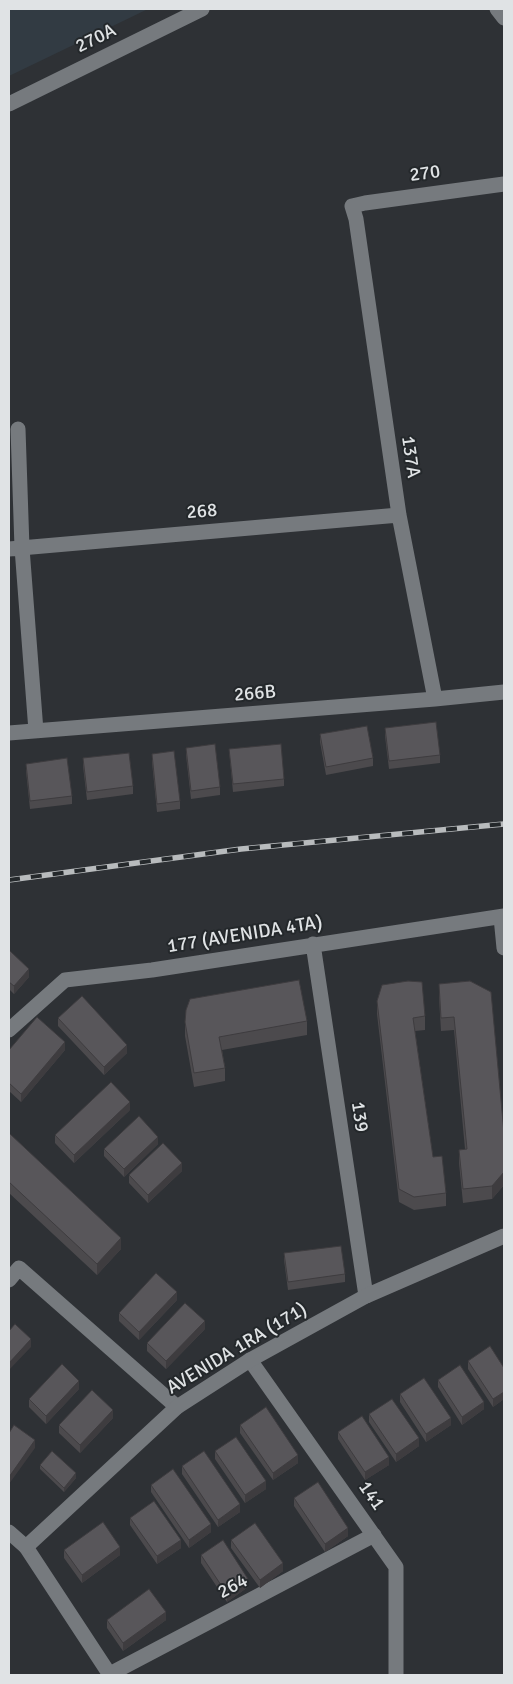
<!DOCTYPE html>
<html>
<head>
<meta charset="utf-8">
<style>
  body { margin:0 }
  #map { position:relative; width:513px; height:1684px; overflow:hidden; background:#2e3135; font-family:Signika,sans-serif }
  canvas { display:block }
  .frame { position:absolute; inset:0; border:10px solid #e0e3e5; pointer-events:none }
</style>
</head>
<body>
<div id="map">
<canvas width="513" height="1684"></canvas>
<div class="frame"></div>
</div>
<script>
const c = document.querySelector('canvas').getContext('2d');
c.lineJoin = 'round';
function fillPath(path, color) { c.fillStyle = color; c.fill(path, 'evenodd'); }
const poly = rows => new Path2D(rows.map(r => 'M' + r).join(''));
function strokePath(path, color, width, dash) { c.strokeStyle = color; c.lineWidth = width; c.lineCap = dash ? 'butt' : 'round'; c.setLineDash(dash || []); c.stroke(path); }
function drawText(font, color, halo, rows, align = 'center') {
  c.font = font + ' Signika,sans-serif'; c.lineWidth = 4; c.setLineDash([]); c.textBaseline = 'middle'; c.strokeStyle = halo; c.fillStyle = color; for (const [text, x, y, turn = 0] of rows) {
    c.save(); c.translate(x, y); c.rotate((+turn || 0) * Math.PI / 180); c.textAlign = isNaN(turn) ? turn : align; if (halo) c.strokeText(text, 0, 0); c.fillText(text, 0, 0); c.restore();
  }
}
const built = poly([
  [9,9,148,9,9,76]
]);
const street = poly([
  [497,9,504,18],
  [9,104,202,9],
  [18,429,22,548,36,731],
  [9,549,399,515],
  [435,699,399,515,356,219,352,206,365,203,504,184],
  [9,733,435,699,504,692],
  [501,917,504,948],
  [313,944,366,1296],
  [9,1030,65,980,152,970,504,916],
  [9,1280,19,1268,177,1407],
  [250,1360,396,1567,396,1675],
  [26,1547,110,1675],
  [110,1674,374,1535]
]);
const secondary = poly([
  [9,1532,26,1547,177,1407,250,1360,366,1296,504,1236]
]);
const rail = poly([
  [9,880,241,849,504,824]
]);
const wall = poly([
  [385,728,440,755,440,763,389,769,385,736],
  [320,734,373,758,373,766,326,775,320,742],
  [186,748,220,787,220,795,191,799,186,755],
  [229,749,284,779,284,786,233,792],
  [152,754,180,801,180,809,157,812,152,762],
  [83,758,133,786,133,794,87,800,83,766],
  [26,764,72,796,72,804,30,809,26,771],
  [9,950,29,977,14,994,9,989],
  [470,981,504,1133,504,1185,492,1199,463,1203,459,1163,459,1150,465,1149,454,1030,441,1031,439,998,439,984],
  [377,1001,425,1016,425,1030,415,1031,433,1157,446,1193,446,1206,414,1210,399,1202,377,1014],
  [58,1018,127,1053,104,1075,58,1026],
  [307,1021,307,1035,222,1050,225,1068,225,1081,194,1087,185,1036,185,1022],
  [9,1050,65,1050,21,1102,9,1091],
  [130,1110,74,1163,55,1143,55,1135],
  [9,1134,121,1249,97,1275,9,1193],
  [158,1144,124,1177,104,1156,104,1149],
  [182,1171,148,1203,129,1183,129,1175],
  [284,1253,345,1274,345,1282,288,1290,284,1260],
  [177,1300,139,1340,119,1321,119,1313],
  [205,1329,166,1369,147,1351,147,1343],
  [468,1361,504,1368,504,1399,493,1407,468,1369],
  [438,1380,484,1409,462,1425,438,1387],
  [79,1389,46,1424,29,1407,29,1399],
  [400,1394,451,1425,426,1442,400,1402],
  [369,1414,419,1446,396,1462,369,1422],
  [113,1418,80,1453,59,1433,59,1425],
  [240,1425,298,1463,273,1480,240,1433],
  [338,1432,389,1465,365,1480,338,1439],
  [215,1451,266,1489,245,1503,215,1459],
  [40,1465,76,1478,64,1492,40,1469],
  [182,1466,240,1512,218,1527,182,1474],
  [151,1485,211,1532,189,1548,151,1492],
  [294,1498,348,1536,325,1552,294,1506],
  [130,1518,181,1548,157,1564,130,1525],
  [231,1540,283,1571,260,1588,231,1548],
  [64,1550,120,1555,82,1583,64,1558],
  [201,1555,248,1587,227,1602,201,1563],
  [107,1620,166,1620,123,1651,107,1628]
]);
const shadedWall = poly([
  [29,969,29,977,14,994,14,986],
  [65,1042,65,1050,21,1102,21,1094],
  [127,1045,127,1053,104,1075,104,1067],
  [130,1102,130,1110,74,1163,74,1155],
  [158,1137,158,1144,124,1177,124,1169],
  [182,1163,182,1171,148,1203,148,1195],
  [504,1172,504,1185,492,1199,492,1186],
  [121,1238,121,1249,97,1275,97,1264],
  [177,1292,177,1300,139,1340,139,1332],
  [205,1321,205,1329,166,1369,166,1361],
  [31,1339,31,1347,9,1370,9,1363],
  [79,1381,79,1389,46,1424,46,1416],
  [504,1392,504,1399,493,1407,493,1399],
  [484,1402,484,1409,462,1425,462,1417],
  [113,1410,113,1418,80,1453,80,1445],
  [451,1418,451,1425,426,1442,426,1434],
  [419,1438,419,1446,396,1462,396,1454],
  [35,1440,35,1448,9,1484,9,1477],
  [298,1455,298,1463,273,1480,273,1473],
  [389,1457,389,1465,365,1480,365,1472],
  [76,1473,76,1478,64,1492,64,1488],
  [266,1481,266,1489,245,1503,245,1495],
  [240,1504,240,1512,218,1527,218,1520],
  [211,1524,211,1532,189,1548,189,1540],
  [348,1528,348,1536,325,1552,325,1544],
  [181,1540,181,1548,157,1564,157,1556],
  [120,1547,120,1555,82,1583,82,1575],
  [283,1563,283,1571,260,1588,260,1580],
  [248,1579,248,1587,227,1602,227,1594],
  [166,1612,166,1620,123,1651,123,1643]
]);
const building = poly([
  [436,722,440,755,389,761,385,728,436,722],
  [367,726,373,758,326,767,320,734,367,726],
  [215,744,220,787,191,791,186,748,215,744],
  [281,744,284,779,233,784,229,749,281,744],
  [174,751,180,801,157,804,152,754,174,751],
  [129,753,133,786,87,792,83,758,129,753],
  [67,758,72,796,30,801,26,764,67,758],
  [9,950,29,969,14,986,9,982,9,950],
  [299,980,307,1021,219,1037,225,1068,194,1073,185,1022,186,1010,190,999,299,980],
  [408,981,422,982,425,1016,413,1018,433,1157,442,1156,446,1193,414,1197,399,1189,377,1001,382,985,408,981],
  [470,981,491,992,504,1133,504,1172,492,1186,463,1189,459,1150,467,1149,454,1017,441,1018,439,984,470,981],
  [82,996,127,1045,104,1067,58,1018,82,996],
  [37,1017,65,1042,21,1094,9,1083,9,1050,37,1017],
  [111,1082,130,1102,74,1155,55,1135,111,1082],
  [139,1116,158,1137,124,1169,104,1149,139,1116],
  [9,1133,121,1238,97,1264,9,1182,9,1133],
  [163,1143,182,1163,148,1195,129,1175,163,1143],
  [341,1246,345,1274,288,1282,284,1253,341,1246],
  [156,1273,177,1292,139,1332,119,1313,156,1273],
  [185,1303,205,1321,166,1361,147,1343,185,1303],
  [15,1324,31,1339,9,1363,9,1331,15,1324],
  [490,1346,504,1368,504,1392,493,1399,468,1361,490,1346],
  [62,1364,79,1381,46,1416,29,1399,62,1364],
  [460,1365,484,1402,462,1417,438,1380,460,1365],
  [424,1378,451,1418,426,1434,400,1394,424,1378],
  [92,1390,113,1410,80,1445,59,1425,92,1390],
  [392,1399,419,1438,396,1454,369,1414,392,1399],
  [266,1407,298,1455,273,1473,240,1425,266,1407],
  [362,1416,389,1457,365,1472,338,1432,362,1416],
  [14,1425,35,1440,9,1477,9,1433,14,1425],
  [236,1437,266,1481,245,1495,215,1451,236,1437],
  [52,1451,76,1473,64,1488,40,1465,52,1451],
  [204,1451,240,1504,218,1520,182,1466,204,1451],
  [173,1469,211,1524,189,1540,151,1485,173,1469],
  [318,1482,348,1528,325,1544,294,1498,318,1482],
  [154,1501,181,1540,157,1556,130,1518,154,1501],
  [103,1522,120,1547,82,1575,64,1550,103,1522],
  [255,1523,283,1563,260,1580,231,1540,255,1523],
  [223,1540,248,1579,227,1594,201,1555,223,1540],
  [149,1589,166,1612,123,1643,107,1620,149,1589]
]);
const streetNames = [
  ["270A",96,39,-26],
  ["270",425,174,-8],
  ["137A",410,457,82],
  ["268",202,512,-5],
  ["266B",255,694,-5],
  ["177 (AVENIDA 4TA)",245,935,-9],
  ["139",359,1117,81],
  ["AVENIDA 1RA (171)",237,1349,-31],
  ["141",371,1496,55],
  ["264",233,1587,-28]
];
fillPath(built, '#323b43');
strokePath(street, '#767a7e', 15);
strokePath(secondary, '#767a7e', 15);
strokePath(rail, '#b8bbbd', 5.5);
strokePath(rail, '#24282b', 4, [11]);
fillPath(wall, '#4c4a4d');
fillPath(shadedWall, '#3e3c3f');
fillPath(building, '#58565a');
strokePath(building, '#3e3c3f', 1);
drawText('19px', '#e0e3e5', '#24282b', streetNames);
</script>
</body>
</html>
